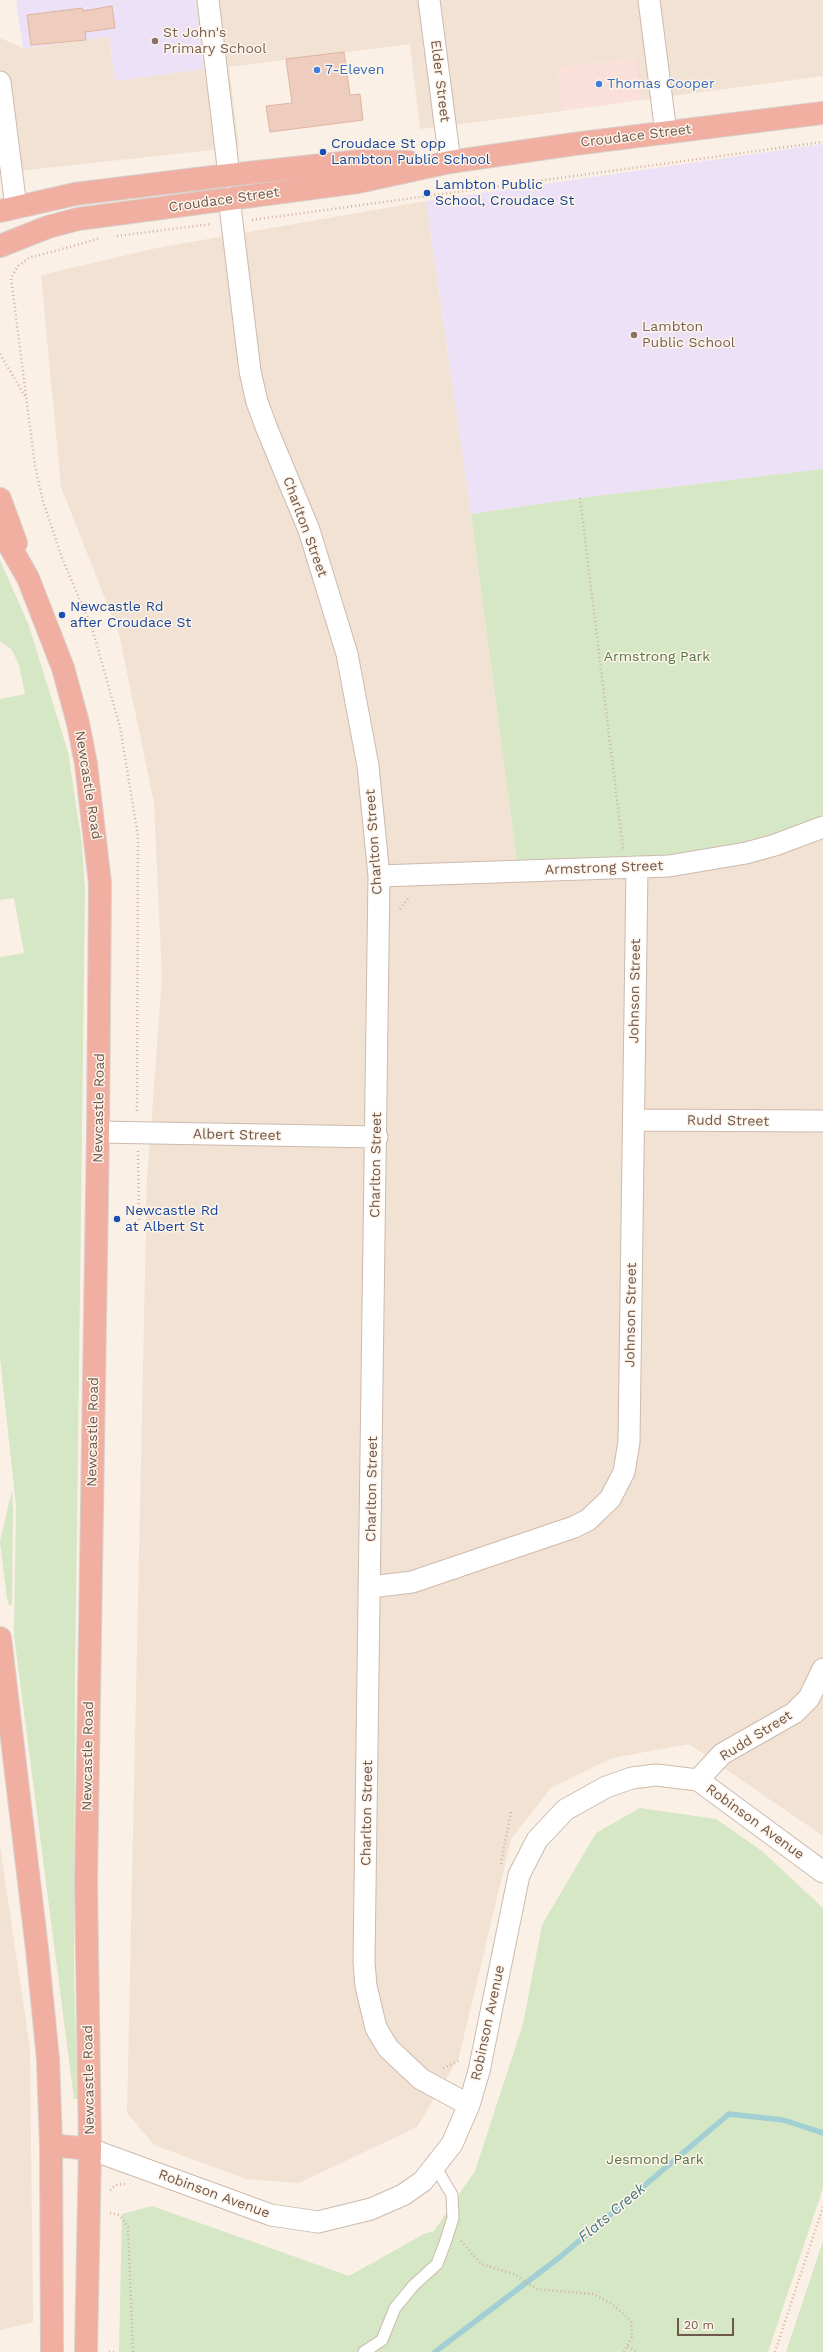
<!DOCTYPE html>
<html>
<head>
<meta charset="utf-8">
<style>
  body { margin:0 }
  #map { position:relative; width:823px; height:2352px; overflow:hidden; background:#faf0e5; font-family:"Work Sans",sans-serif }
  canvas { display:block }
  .scale { position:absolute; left:677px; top:2318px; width:57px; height:18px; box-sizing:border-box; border:2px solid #71564c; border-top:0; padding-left:5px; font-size:12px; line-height:14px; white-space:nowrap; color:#71564c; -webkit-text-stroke:3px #fef5ea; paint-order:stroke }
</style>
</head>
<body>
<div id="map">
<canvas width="823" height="2352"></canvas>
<div class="scale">20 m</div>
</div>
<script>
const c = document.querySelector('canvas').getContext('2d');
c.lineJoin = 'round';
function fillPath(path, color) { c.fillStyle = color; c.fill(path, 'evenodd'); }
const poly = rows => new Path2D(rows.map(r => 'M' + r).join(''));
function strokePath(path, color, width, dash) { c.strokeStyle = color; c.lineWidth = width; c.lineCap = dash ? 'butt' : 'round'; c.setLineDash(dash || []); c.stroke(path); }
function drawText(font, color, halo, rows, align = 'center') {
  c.font = font + ' "Work Sans",sans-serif'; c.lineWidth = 3; c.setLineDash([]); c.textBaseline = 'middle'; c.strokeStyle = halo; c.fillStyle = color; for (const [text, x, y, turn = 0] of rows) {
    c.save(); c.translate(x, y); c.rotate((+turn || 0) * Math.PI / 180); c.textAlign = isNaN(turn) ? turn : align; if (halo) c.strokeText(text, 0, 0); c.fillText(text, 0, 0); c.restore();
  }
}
const residential = poly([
  [195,0,823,0,823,76,641,100,635,58,557,68,563,111,420,129,410,44,229,67,239,147,0,173,0,38,23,48,109,37,115,81,204,69],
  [426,201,470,507,517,862,782,833,823,815,823,1836,689,1744,612,1758,551,1788,511,1839,459,2057,417,2127,299,2183,246,2179,154,2145,127,2113,147,1181,162,977,154,803,119,634,61,487,41,275,157,248],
  [0,1846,30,2049,33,2322,0,2330]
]);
const commercial = poly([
  [636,58,641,100,563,111,557,68]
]);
const education = poly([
  [16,0,195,0,204,69,115,81,109,37,23,48],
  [823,144,823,469,580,498,471,514,426,201]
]);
const green = poly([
  [823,469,823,815,782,833,740,845,666,856,517,862,471,514,580,498],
  [0,560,29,626,68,752,82,844,85,891,75,1680,74,1980,78,2099,74,2099,14,1635,16,1505,0,1358,0,957,24,953,14,898,0,900,0,699,25,694,19,665,12,650,0,641],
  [12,1490,13,1512,12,1605,9,1605,7,1599,0,1542],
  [640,1808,716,1819,762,1851,823,1908,823,2188,768,2352,119,2352,122,2214,152,2206,349,2276,424,2234,434,2231,475,2171,523,2024,542,1925,596,1833],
  [823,2241,823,2352,786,2352]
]);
const stream = poly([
  [435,2352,560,2257,729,2114,783,2120,823,2133]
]);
const building = poly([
  [112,6,115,28,85,32,86,40,31,45,27,15,82,8,83,11,112,6],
  [344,52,350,95,360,94,363,120,270,132,266,106,292,103,286,59,344,52]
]);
const path = poly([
  [252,220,823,142],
  [117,236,212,224],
  [98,239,29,258,18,266,11,278,35,466,43,501,62,558,92,628,120,727,138,836,137,1113],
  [0,354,26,398],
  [580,498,623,849],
  [400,909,410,896],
  [138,1151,139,1220],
  [501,1864,511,1812],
  [443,2068,460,2060],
  [110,2190,116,2185,125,2184],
  [110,2213,119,2215,128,2227,133,2352],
  [461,2241,481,2264,514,2274,536,2289,593,2294,612,2304,631,2321,632,2337,624,2352],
  [628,2346,638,2352],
  [109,2352,114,2352],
  [775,2352,823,2207]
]);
const lane = poly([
  [364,2352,382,2340,395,2308,413,2286,437,2264,445,2243,453,2218,452,2195,435,2166]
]);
const street = poly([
  [208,0,229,175],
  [429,0,450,162],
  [649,0,666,133],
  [0,82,16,207],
  [229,198,250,371,257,402,267,429,309,530,347,654,368,766,379,876,364,1962,366,1986,376,2028,388,2048,421,2079,469,2105],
  [379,876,669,866,746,853,775,845,823,827],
  [634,1120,823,1121],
  [98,1132,377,1137],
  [370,1587,412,1582,574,1527,588,1520,610,1499,624,1472,629,1442,637,867],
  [698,1780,722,1754,794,1713,809,1698,823,1669],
  [90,2149,271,2215,318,2222,371,2209,403,2195,423,2181,452,2144,469,2105,479,2071,519,1875,537,1840,565,1810,606,1787,632,1778,656,1775,698,1780,823,1872]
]);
const highway = poly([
  [0,211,75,194,229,175,360,161,409,162],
  [0,246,48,227,78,219,358,182,450,162,574,144,823,113],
  [0,499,16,543],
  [0,529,28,578,63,668,78,723,86,764,100,883,98,1132,86,1882,90,2149,86,2352],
  [0,1638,37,1949,48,2059,51,2145,52,2352],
  [51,2145,90,2149]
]);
const markers = [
  [155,41,4,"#8d6e63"],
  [317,70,4,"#3f7fe0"],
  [599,84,4,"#3f7fe0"],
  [323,152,4,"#1a4fb4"],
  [427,193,4,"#1a4fb4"],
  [634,335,4,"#8d6e63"],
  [62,615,4,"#1a4fb4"],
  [117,1219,4,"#1a4fb4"]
];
const educationNames = [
  ["St John's",163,33],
  ["Primary School",163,49],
  ["Lambton",642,327],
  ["Public School",642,343]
];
const shopNames = [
  ["7-Eleven",325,70],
  ["Thomas Cooper",607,84]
];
const streetNames = [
  ["Elder Street",440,81,83],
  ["Croudace Street",636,136,-7],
  ["Croudace Street",224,200,-8],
  ["Charlton Street",305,527,70],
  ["Newcastle Road",88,785,81],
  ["Charlton Street",374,842,-94],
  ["Armstrong Street",604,868,-2],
  ["Johnson Street",635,991,-89],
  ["Newcastle Road",99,1108,-89],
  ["Rudd Street",728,1121,1],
  ["Albert Street",237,1135,1],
  ["Charlton Street",376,1165,-89],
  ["Johnson Street",631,1315,-89],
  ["Newcastle Road",93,1432,-89],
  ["Charlton Street",372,1489,-89],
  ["Rudd Street",756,1736,-32],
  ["Newcastle Road",88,1756,-89],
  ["Charlton Street",367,1813,-89],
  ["Robinson Avenue",755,1822,36],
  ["Robinson Avenue",488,2023,-78],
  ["Newcastle Road",89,2080,-91],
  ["Robinson Avenue",214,2194,20]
];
const transitNames = [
  ["Croudace St opp",331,144],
  ["Lambton Public School",331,160],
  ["Lambton Public",435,185],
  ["School, Croudace St",435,201],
  ["Newcastle Rd",70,607],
  ["after Croudace St",70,623],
  ["Newcastle Rd",125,1211],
  ["at Albert St",125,1227]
];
const parkNames = [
  ["Armstrong Park",657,657],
  ["Jesmond Park",655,2160]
];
const waterNames = [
  ["Flats Creek",612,2213,-40]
];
fillPath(residential, '#f1e2d3');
fillPath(commercial, '#fae0d9');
fillPath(education, '#ede1f7');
fillPath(green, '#d5e7c4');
strokePath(stream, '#a2cfd3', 5.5);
fillPath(building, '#eecdbe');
strokePath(building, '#dfb3a0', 1);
strokePath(lane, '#cdbaaf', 13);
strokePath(street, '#cdbaaf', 23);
strokePath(highway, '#d7d0cd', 24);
strokePath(path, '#d2b1a2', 2.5, [1, 3]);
strokePath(lane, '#fff', 11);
strokePath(street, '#fff', 21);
strokePath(highway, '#f0afa0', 22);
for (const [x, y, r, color] of markers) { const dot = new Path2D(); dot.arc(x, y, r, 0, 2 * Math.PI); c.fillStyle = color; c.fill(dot); strokePath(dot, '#fef5ea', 1.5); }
drawText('14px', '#785e54', '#fef5ea', educationNames, 'left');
drawText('14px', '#366cbe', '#fef5ea', shopNames, 'left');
drawText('14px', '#71564c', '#fef5ea', streetNames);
drawText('14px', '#164399', '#fef5ea', transitNames, 'left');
drawText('14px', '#577645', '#fef5ea', parkNames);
drawText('italic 15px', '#44777c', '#fef5ea', waterNames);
</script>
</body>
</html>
